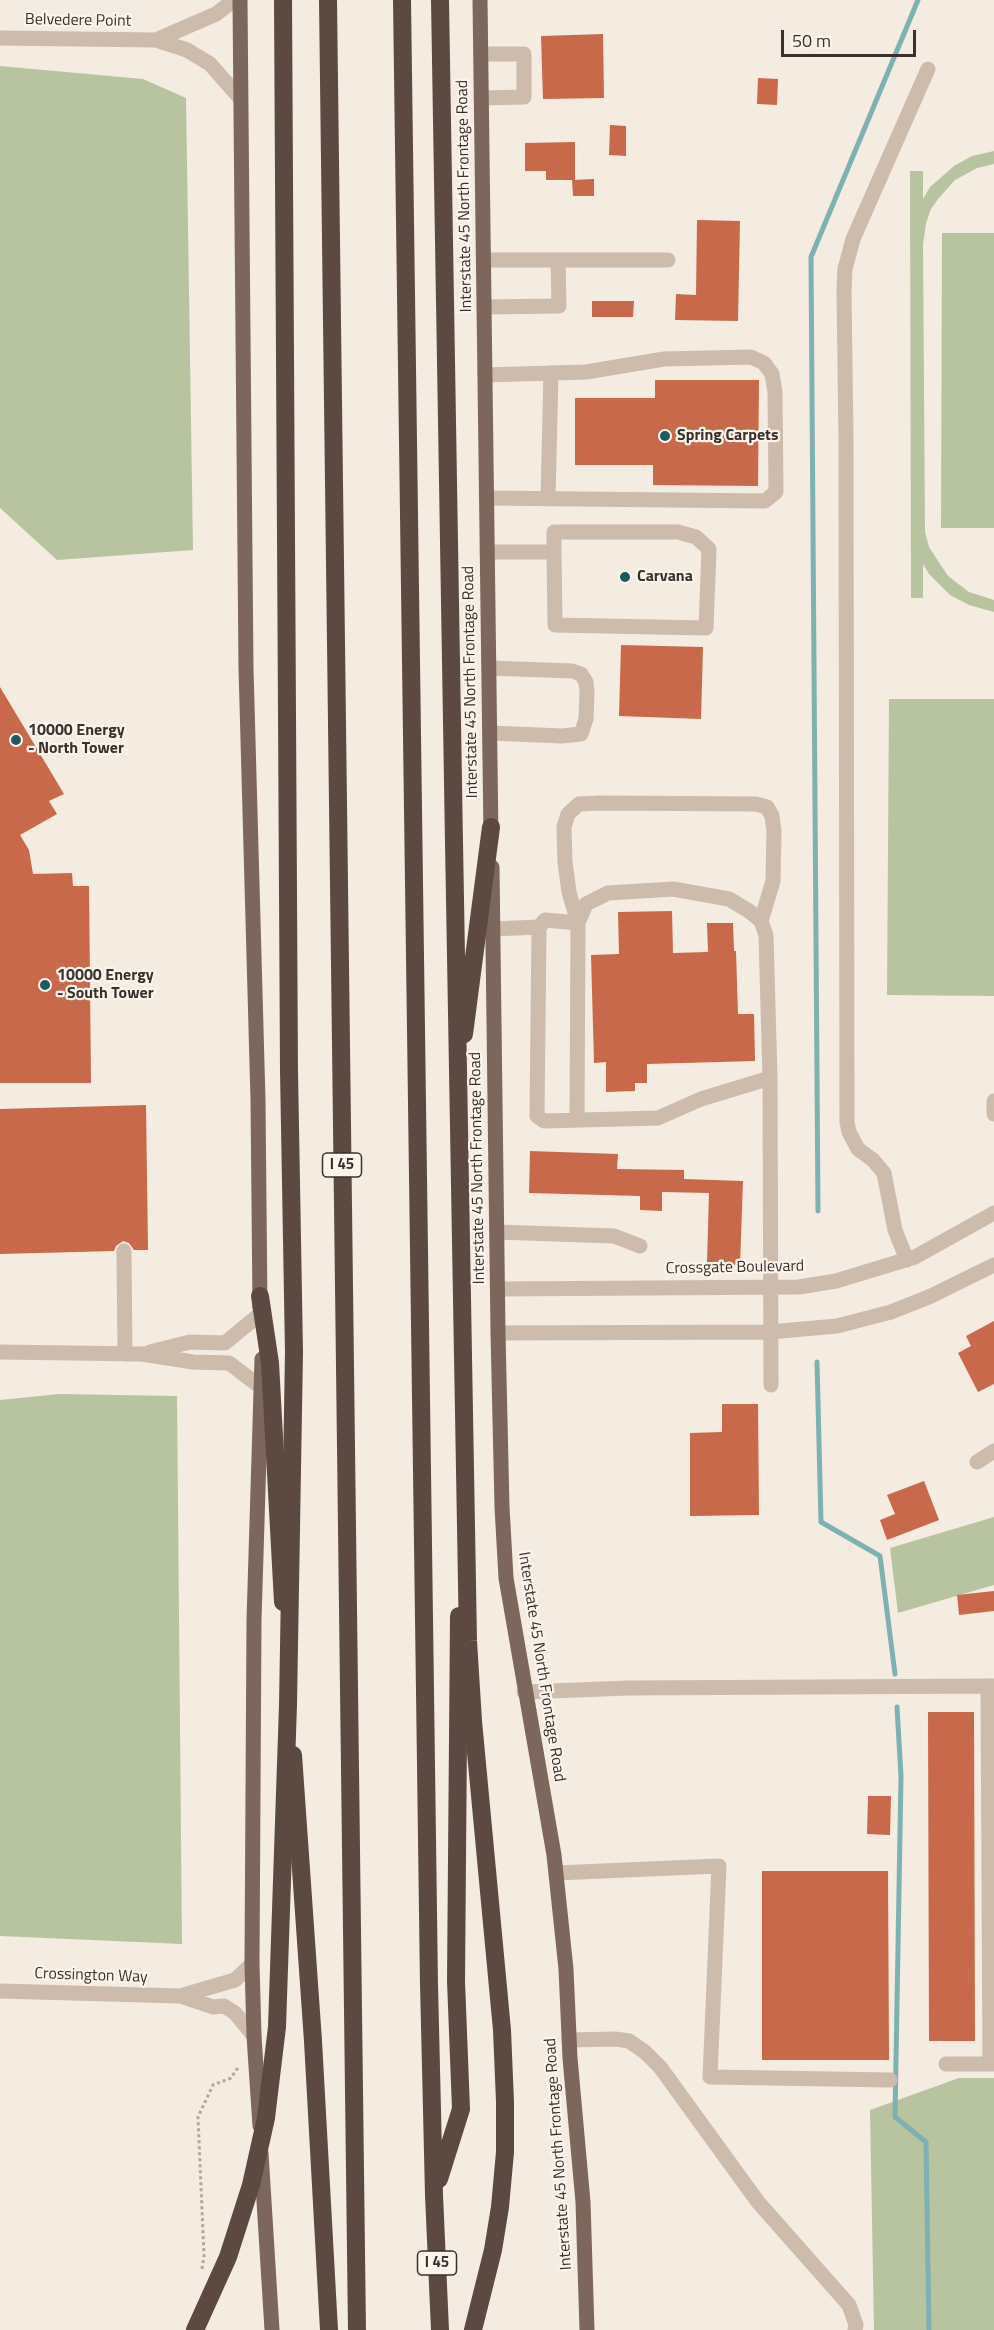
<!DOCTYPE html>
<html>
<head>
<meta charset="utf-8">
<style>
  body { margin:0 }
  #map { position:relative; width:994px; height:2330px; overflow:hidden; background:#f4ebe1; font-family:"Titillium Web",sans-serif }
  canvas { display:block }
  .scale { position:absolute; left:781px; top:30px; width:135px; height:27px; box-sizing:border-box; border:3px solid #3b302b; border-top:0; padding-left:8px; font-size:18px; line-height:21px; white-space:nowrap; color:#3b302b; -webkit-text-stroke:4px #fbf5ee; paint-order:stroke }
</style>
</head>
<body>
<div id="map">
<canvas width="994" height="2330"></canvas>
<div class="scale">50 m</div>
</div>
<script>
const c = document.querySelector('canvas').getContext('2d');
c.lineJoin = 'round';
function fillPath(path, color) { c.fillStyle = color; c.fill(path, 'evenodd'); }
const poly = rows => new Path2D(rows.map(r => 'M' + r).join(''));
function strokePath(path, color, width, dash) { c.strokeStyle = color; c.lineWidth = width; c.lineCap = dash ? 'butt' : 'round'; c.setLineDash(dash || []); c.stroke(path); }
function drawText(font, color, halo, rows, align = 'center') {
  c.font = font + ' "Titillium Web",sans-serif'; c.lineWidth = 4.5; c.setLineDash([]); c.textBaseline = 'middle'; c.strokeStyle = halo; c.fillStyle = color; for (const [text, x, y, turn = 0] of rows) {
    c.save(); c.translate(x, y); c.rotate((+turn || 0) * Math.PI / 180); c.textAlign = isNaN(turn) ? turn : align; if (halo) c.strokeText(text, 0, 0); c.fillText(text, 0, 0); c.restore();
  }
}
const green = poly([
  [0,66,143,79,186,98,193,550,57,560,0,508],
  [994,151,994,164,977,168,955,180,938,199,931,209,926,223,923,245,925,532,929,547,948,576,969,592,994,600,994,612,969,605,950,595,929,574,923,564,923,598,911,598,910,171,923,171,923,199,930,187,954,166,972,156],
  [942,233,994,233,994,528,941,528],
  [889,699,994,699,994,996,887,995],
  [59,1394,177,1396,182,1944,0,1936,0,1400],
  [994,1517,994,1585,898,1613,890,1548],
  [959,2078,994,2078,994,2330,874,2330,870,2110]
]);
const stream = poly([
  [818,1211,811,257,918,0],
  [817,1362,821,1522,880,1556,895,1674],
  [897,1707,901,1776,895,2117,926,2142,929,2330]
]);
const building = poly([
  [603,34,604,98,543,99,541,36],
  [758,78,778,79,777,105,757,104],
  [610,125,626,126,626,156,609,155],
  [575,142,575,180,546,180,546,171,525,171,525,143],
  [594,179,594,196,573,196,572,180],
  [697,220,740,221,738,321,675,320,676,294,696,295],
  [592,301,634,301,633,317,592,317],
  [655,380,759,380,758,486,653,485,653,465,575,465,575,398,655,398],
  [621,645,703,647,701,719,619,716],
  [0,687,64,794,49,801,57,814,20,835,29,850,33,874,72,873,73,886,89,886,91,1083,0,1083],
  [672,911,673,953,708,952,707,923,733,923,734,951,736,951,738,1014,754,1014,755,1061,647,1064,647,1083,635,1083,635,1091,606,1092,606,1062,594,1063,591,955,619,954,618,912],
  [146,1105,148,1250,134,1250,129,1243,123,1241,116,1246,114,1251,0,1254,0,1109],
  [530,1151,618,1154,617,1169,684,1170,684,1179,743,1181,740,1265,707,1263,709,1193,662,1192,662,1211,640,1210,640,1196,529,1193],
  [994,1321,994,1384,978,1392,958,1353,971,1346,966,1336],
  [722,1404,758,1404,759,1515,690,1516,690,1433,722,1432],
  [924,1481,939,1520,887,1540,880,1520,895,1514,887,1495],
  [994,1591,994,1611,959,1615,957,1595],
  [928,1712,974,1712,975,2041,929,2041],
  [868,1796,891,1796,890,1835,867,1834],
  [762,1871,888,1871,889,2060,762,2060]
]);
const path = poly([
  [202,2269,204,2256,198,2117,213,2085,231,2078,239,2066]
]);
const minor = poly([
  [0,38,156,40,187,50,210,64,240,98],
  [156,40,216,14,234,0],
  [481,54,524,54,524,97,481,98],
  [484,260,668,260],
  [484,307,559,306,558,260],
  [485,375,586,372,664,359,751,357,764,363,772,374,775,392,776,492,765,501,487,498],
  [548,499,551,373],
  [487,552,554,552,554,532,678,532,696,537,709,549,706,628,555,625,554,552],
  [489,668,572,671,581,674,586,682,587,692,586,719,581,734,562,736,490,733],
  [578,923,545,920,539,927,537,1116,544,1121,658,1118,701,1099,770,1078,771,1385],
  [578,923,586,904,608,893,673,889,729,899,749,911,761,921,766,935,770,1078],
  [493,929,539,927],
  [994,1101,994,1114],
  [577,1119,578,923,569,892,565,862,564,827,568,814,579,804,600,803,756,804,767,807,772,816,774,831,773,881,761,921],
  [497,1232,614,1236,640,1246],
  [124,1251,125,1354],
  [907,1260,895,1230,884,1173,873,1160,858,1149,849,1132,847,1122,846,439,844,291,845,269,853,239,928,69],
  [498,1289,799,1287,836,1281,915,1257,994,1213],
  [498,1333,770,1332,837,1326,891,1312,931,1296,994,1265],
  [0,1352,142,1354,193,1362,229,1363,262,1388],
  [150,1352,190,1342,225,1343,260,1314],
  [977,1462,994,1451],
  [988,1686,990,2064],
  [524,1692,629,1688,994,1686],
  [556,1873,719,1866,710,2077,890,2080],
  [0,1991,180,1996,235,1980,252,1964],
  [180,1996,213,2007,224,2006,235,2013,254,2036],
  [569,2040,615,2039,629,2041,645,2052,660,2067,758,2202,849,2305,856,2325,855,2330],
  [946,2064,994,2064]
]);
const major = poly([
  [240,0,246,668,258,1100,260,1308],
  [480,0,491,837],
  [492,867,498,1333,502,1507,506,1578,554,1855,566,1969,570,2058,583,2202,587,2330],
  [260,2126,254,2036,252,1964,254,1620,262,1359],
  [261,2153,272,2330]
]);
const highway = poly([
  [283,0,289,1071],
  [328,0,357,2330],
  [402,0,429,1984,434,2195,440,2330],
  [440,0,454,842],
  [464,1034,491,827],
  [260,1296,270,1363,283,1602],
  [293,1755,313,2041,329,2330],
  [439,2179,461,2109,456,1981,459,1616]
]);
const highwayBridge = poly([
  [454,842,468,1641,473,1721,502,2030,505,2102,505,2152,500,2207,493,2250,473,2330],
  [195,2330,228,2257,251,2185,266,2118,277,2027,288,1705,294,1352,289,1071]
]);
const markers = [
  [665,436,6,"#1f5a5e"],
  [625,577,6,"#1f5a5e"],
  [16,740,6,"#1f5a5e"],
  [45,985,6,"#1f5a5e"]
];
const shields = [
  [342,1165,39],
  [437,2263,39]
];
const shieldNames = [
  ["I 45",342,1165],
  ["I 45",437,2263]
];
const streetNames = [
  ["Belvedere Point",78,21,1],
  ["Interstate 45 North Frontage Road",465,196,-91],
  ["Interstate 45 North Frontage Road",471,682,-91],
  ["Interstate 45 North Frontage Road",478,1168,-91],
  ["Crossgate Boulevard",735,1268,-1],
  ["Interstate 45 North Frontage Road",541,1667,81],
  ["Crossington Way",91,1976,2],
  ["Interstate 45 North Frontage Road",559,2154,-94]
];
const poiNames = [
  ["Spring Carpets",677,436],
  ["Carvana",637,577],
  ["10000 Energy",28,731],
  ["- North Tower",28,749],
  ["10000 Energy",57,976],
  ["- South Tower",57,994]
];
fillPath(green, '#b8c4a0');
strokePath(stream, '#7fb0b2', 5);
fillPath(building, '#c8694b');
strokePath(path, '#b9a596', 3, [3, 3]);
strokePath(minor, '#cdbbac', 15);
strokePath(major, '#7d675c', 15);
strokePath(highway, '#5c4a42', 18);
strokePath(highwayBridge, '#5c4a42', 18);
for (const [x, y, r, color] of markers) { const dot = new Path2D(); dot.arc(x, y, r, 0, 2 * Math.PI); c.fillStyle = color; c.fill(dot); strokePath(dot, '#fbf5ee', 2); }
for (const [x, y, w] of shields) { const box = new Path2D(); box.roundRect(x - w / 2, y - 12, w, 24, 4.5); c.fillStyle = '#fbf5ee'; c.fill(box); strokePath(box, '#3b302b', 1.5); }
drawText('bold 15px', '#3b302b', null, shieldNames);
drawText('16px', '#3b302b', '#fbf5ee', streetNames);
drawText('bold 16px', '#3b302b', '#fbf5ee', poiNames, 'left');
</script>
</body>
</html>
